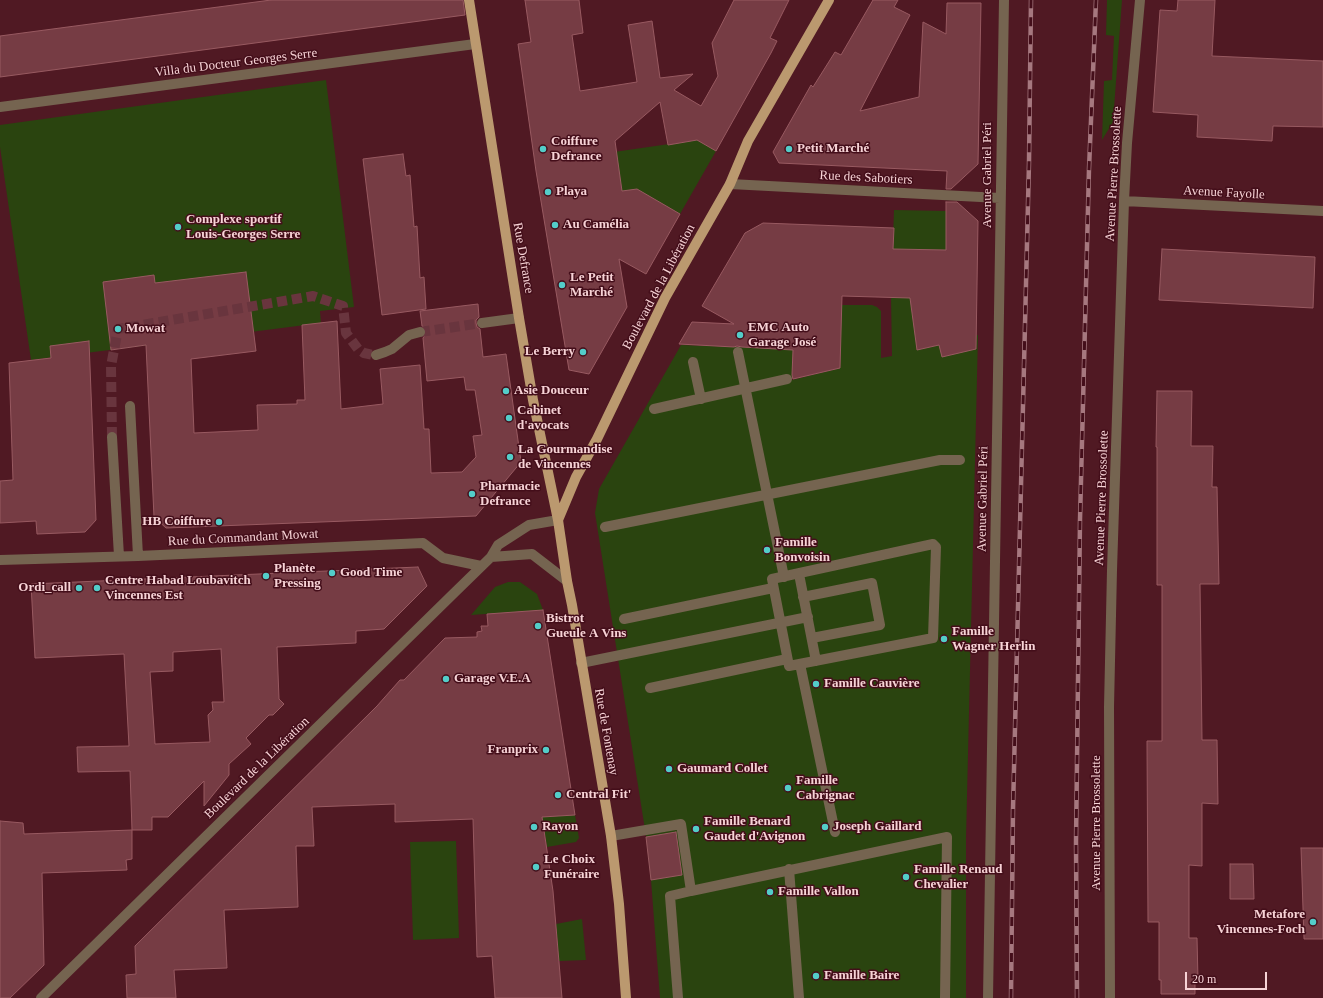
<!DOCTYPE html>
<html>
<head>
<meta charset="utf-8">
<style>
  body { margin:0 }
  #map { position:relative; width:1323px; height:998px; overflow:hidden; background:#501923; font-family:"Times New Roman",serif }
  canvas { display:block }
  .scale { position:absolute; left:1185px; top:972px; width:82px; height:18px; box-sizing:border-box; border:2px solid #f7d3d6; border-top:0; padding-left:5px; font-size:12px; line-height:14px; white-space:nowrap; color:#f7d3d6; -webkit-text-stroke:3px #440e1a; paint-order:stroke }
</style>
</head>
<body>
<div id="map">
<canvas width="1323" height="998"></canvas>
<div class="scale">20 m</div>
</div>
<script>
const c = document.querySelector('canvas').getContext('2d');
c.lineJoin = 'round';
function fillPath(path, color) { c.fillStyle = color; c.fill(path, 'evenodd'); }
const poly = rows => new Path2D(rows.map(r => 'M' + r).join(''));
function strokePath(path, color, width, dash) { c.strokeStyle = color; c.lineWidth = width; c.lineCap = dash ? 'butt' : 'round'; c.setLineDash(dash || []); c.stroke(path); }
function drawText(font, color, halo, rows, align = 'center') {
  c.font = font + ' "Times New Roman",serif'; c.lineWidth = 3; c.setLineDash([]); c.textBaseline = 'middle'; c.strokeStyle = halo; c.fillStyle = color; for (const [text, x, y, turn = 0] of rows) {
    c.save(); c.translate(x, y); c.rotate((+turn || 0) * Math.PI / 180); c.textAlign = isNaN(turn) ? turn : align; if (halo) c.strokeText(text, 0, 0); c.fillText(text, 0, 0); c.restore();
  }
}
const green = poly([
  [1107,0,1122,0,1113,122,1102,140,1104,81,1112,80,1114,36,1106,35],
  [326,80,354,307,320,311,321,323,31,360,0,147,0,125],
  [697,140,716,151,680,214,639,191,607,193,600,154],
  [894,210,946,211,946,250,924,250,915,333,917,350,978,335,966,838,966,998,660,998,651,880,646,836,595,513,599,489,681,345,793,349,792,380,840,368,841,305,872,305,877,307,881,311,881,358,892,356,891,297],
  [508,582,520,582,537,594,543,610,471,615,495,587],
  [575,815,579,838,576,842,547,847,542,817],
  [456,841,459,938,413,940,410,842],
  [582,919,586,960,559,961,556,924]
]);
const building = poly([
  [271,0,463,0,465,15,0,77,0,36,271,0],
  [525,0,579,0,583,33,572,35,580,91,637,82,628,25,652,21,660,78,693,74,674,90,701,106,718,76,712,43,734,0,789,0,770,38,777,41,771,53,716,151,697,140,668,145,660,102,615,141,622,191,637,189,680,214,646,274,619,259,627,307,589,374,569,370,536,171,518,44,531,42,525,0],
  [873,0,898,0,894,7,910,15,860,111,919,97,923,22,946,34,947,3,981,3,978,164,951,189,946,189,947,171,779,163,773,152,811,85,813,87,835,52,841,55,873,0],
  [1178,0,1215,0,1212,56,1323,61,1323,127,1273,126,1272,141,1197,137,1198,115,1153,112,1160,10,1177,11,1178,0],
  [403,154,406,176,410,175,414,227,417,226,420,278,424,277,426,309,382,315,363,159,403,154],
  [946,202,957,202,978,221,976,349,942,357,939,345,917,350,910,298,842,296,840,368,793,379,792,375,793,350,742,347,737,346,734,347,679,344,692,322,734,324,702,306,745,233,763,223,894,228,893,249,946,250,946,202],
  [1162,249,1315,257,1313,308,1159,300,1162,249],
  [246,272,256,351,191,359,194,433,258,430,257,405,297,404,297,400,305,400,302,325,337,321,341,409,383,404,380,369,420,365,424,429,429,429,431,473,462,472,476,457,473,436,482,435,475,390,466,390,464,377,427,381,423,338,426,334,426,331,425,328,422,326,420,311,478,304,479,317,476,320,476,323,477,327,480,329,483,357,506,354,521,462,476,516,166,528,154,517,146,345,111,350,103,282,154,275,155,283,246,272],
  [89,341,96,520,85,532,37,534,36,521,0,523,0,481,13,480,9,363,51,358,50,346,89,341],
  [1157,391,1192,391,1191,446,1213,446,1212,487,1217,487,1219,584,1200,584,1202,740,1217,740,1218,804,1202,803,1202,866,1189,865,1189,938,1197,938,1198,980,1195,980,1195,994,1161,994,1161,980,1159,980,1159,922,1148,922,1147,741,1162,741,1162,585,1157,585,1157,447,1156,447,1157,391],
  [418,567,427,586,384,629,356,631,356,643,277,647,279,699,284,704,273,715,269,715,246,738,251,744,229,764,229,775,204,806,204,781,168,817,152,817,152,830,132,830,130,771,78,772,77,747,129,746,124,654,35,658,31,584,418,567],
  [221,649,224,702,212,702,213,710,208,715,210,742,155,744,150,672,173,671,173,652,221,649],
  [543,610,575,815,542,817,553,891,562,998,495,998,492,956,477,957,473,819,395,822,395,804,312,807,314,846,296,846,298,907,224,910,227,968,174,970,176,998,127,998,126,975,136,974,135,946,377,706,400,680,404,680,445,638,477,637,477,632,482,631,481,626,488,626,487,614,543,610],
  [0,821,23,823,24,834,132,830,132,859,126,860,127,870,42,873,44,965,10,998,0,998,0,821],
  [676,832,682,875,651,880,646,837,676,832],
  [1301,848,1323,848,1323,939,1304,939,1301,848],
  [1230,864,1253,864,1254,899,1230,899,1230,864]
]);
const minorTunnel = poly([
  [420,332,482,323],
  [112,437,111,366,118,329,313,296,343,306,346,333,358,349,364,353,373,355,376,355]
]);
const minor = poly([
  [0,107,475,44],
  [730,184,1000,198],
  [1124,201,1323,211],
  [482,323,519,318],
  [738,352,784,577],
  [376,355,385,352,392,349,409,335,420,332],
  [693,362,701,399],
  [130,406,138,556],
  [654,409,787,379],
  [112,437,119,556],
  [605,527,940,460,960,460],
  [933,544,936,547,933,638,789,666,772,579,933,544],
  [491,557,532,554,567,581],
  [0,560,138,556,423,543,443,558,481,566],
  [799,574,816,661],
  [803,597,872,583,880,625,812,638],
  [624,619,773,588],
  [581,663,808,617],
  [800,664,835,832],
  [650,688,787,659],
  [611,836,681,824,691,891,670,896,678,998],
  [789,869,799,998],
  [691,891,947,837,945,998],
  [41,998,450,597,491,557,498,545,529,525,558,520],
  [988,998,1004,0],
  [1110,998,1109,707,1112,570,1124,201,1127,143,1140,0]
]);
const major = poly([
  [469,0,519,318,533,400,558,520,567,581,572,605,611,836,619,904,626,998],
  [558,520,576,477,597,439,665,298,730,184,748,141,829,0]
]);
const rail = poly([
  [1011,998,1013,809,1029,163,1031,0],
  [1077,998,1076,842,1080,520,1089,169,1096,0]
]);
const markers = [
  [543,149,4,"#53cdc9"],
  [789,149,4,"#53cdc9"],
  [548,192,4,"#53cdc9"],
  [555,225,4,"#53cdc9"],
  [178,227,4,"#53cdc9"],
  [562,285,4,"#53cdc9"],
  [118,329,4,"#53cdc9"],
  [740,335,4,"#53cdc9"],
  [583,352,4,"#53cdc9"],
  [506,391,4,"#53cdc9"],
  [509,418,4,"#53cdc9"],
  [510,457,4,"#53cdc9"],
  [472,494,4,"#53cdc9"],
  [219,522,4,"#53cdc9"],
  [767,550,4,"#53cdc9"],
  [332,573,4,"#53cdc9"],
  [266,576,4,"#53cdc9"],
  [79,588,4,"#53cdc9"],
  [97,588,4,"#53cdc9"],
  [538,626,4,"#53cdc9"],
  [944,639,4,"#53cdc9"],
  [446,679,4,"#53cdc9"],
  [816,684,4,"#53cdc9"],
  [546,750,4,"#53cdc9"],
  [669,769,4,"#53cdc9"],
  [788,788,4,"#53cdc9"],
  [558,795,4,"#53cdc9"],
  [534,827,4,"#53cdc9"],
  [825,827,4,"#53cdc9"],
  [696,829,4,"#53cdc9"],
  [536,867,4,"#53cdc9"],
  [906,877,4,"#53cdc9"],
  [770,892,4,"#53cdc9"],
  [1313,922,4,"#53cdc9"],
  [816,976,4,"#53cdc9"]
];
const streetNames = [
  ["Villa du Docteur Georges Serre",236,63,-7],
  ["Avenue Pierre Brossolette",1114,174,-87],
  ["Avenue Gabriel Péri",988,175,-90],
  ["Rue des Sabotiers",866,178,3],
  ["Avenue Fayolle",1224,193,3],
  ["Rue Defrance",523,258,80],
  ["Boulevard de la Libération",659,287,-62],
  ["Avenue Pierre Brossolette",1102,498,-88],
  ["Avenue Gabriel Péri",983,499,-89],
  ["Rue du Commandant Mowat",243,538,-3],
  ["Rue de Fontenay",606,732,80],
  ["Boulevard de la Libération",257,768,-44],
  ["Avenue Pierre Brossolette",1097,823,-90]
];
const poiNames = [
  ["Coiffure",551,142],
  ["Defrance",551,157],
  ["Petit Marché",797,149],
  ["Playa",556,192],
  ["Complexe sportif",186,220],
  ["Louis-Georges Serre",186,235],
  ["Au Camélia",563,225],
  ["Le Petit",570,278],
  ["Marché",570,293],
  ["EMC Auto",748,328],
  ["Garage José",748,343],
  ["Mowat",126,329],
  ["Le Berry",575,352,"right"],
  ["Asie Douceur",514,391],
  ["Cabinet",517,411],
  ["d'avocats",517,426],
  ["La Gourmandise",518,450],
  ["de Vincennes",518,465],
  ["Pharmacie",480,487],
  ["Defrance",480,502],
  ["HB Coiffure",211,522,"right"],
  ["Famille",775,543],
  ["Bonvoisin",775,558],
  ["Planète",274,569],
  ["Pressing",274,584],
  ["Good Time",340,573],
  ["Centre Habad Loubavitch",105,581],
  ["Vincennes Est",105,596],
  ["Ordi_call",71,588,"right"],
  ["Bistrot",546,619],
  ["Gueule A Vins",546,634],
  ["Famille",952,632],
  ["Wagner Herlin",952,647],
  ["Garage V.E.A",454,679],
  ["Famille Cauvière",824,684],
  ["Franprix",538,750,"right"],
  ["Gaumard Collet",677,769],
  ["Famille",796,781],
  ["Cabrignac",796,796],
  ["Central Fit'",566,795],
  ["Famille Benard",704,822],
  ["Gaudet d'Avignon",704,837],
  ["Rayon",542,827],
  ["Joseph Gaillard",833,827],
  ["Le Choix",544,860],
  ["Funéraire",544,875],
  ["Famille Renaud",914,870],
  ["Chevalier",914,885],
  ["Famille Vallon",778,892],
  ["Metafore",1305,915,"right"],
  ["Vincennes-Foch",1305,930,"right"],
  ["Famille Baire",824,976]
];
fillPath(green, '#2a440f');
fillPath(building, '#763c44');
strokePath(building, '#985a61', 1);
strokePath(minorTunnel, '#69353e', 10, [10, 5]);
strokePath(minor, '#756450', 10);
strokePath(major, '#bb996f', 10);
strokePath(rail, '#a6787f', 4.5);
strokePath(rail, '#440e1a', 3, [9]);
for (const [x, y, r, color] of markers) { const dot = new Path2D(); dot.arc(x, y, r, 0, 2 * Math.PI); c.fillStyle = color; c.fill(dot); strokePath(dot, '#440e1a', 1.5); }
drawText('13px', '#f7d3d6', '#440e1a', streetNames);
drawText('bold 13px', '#f7d3d6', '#440e1a', poiNames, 'left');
</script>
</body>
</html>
